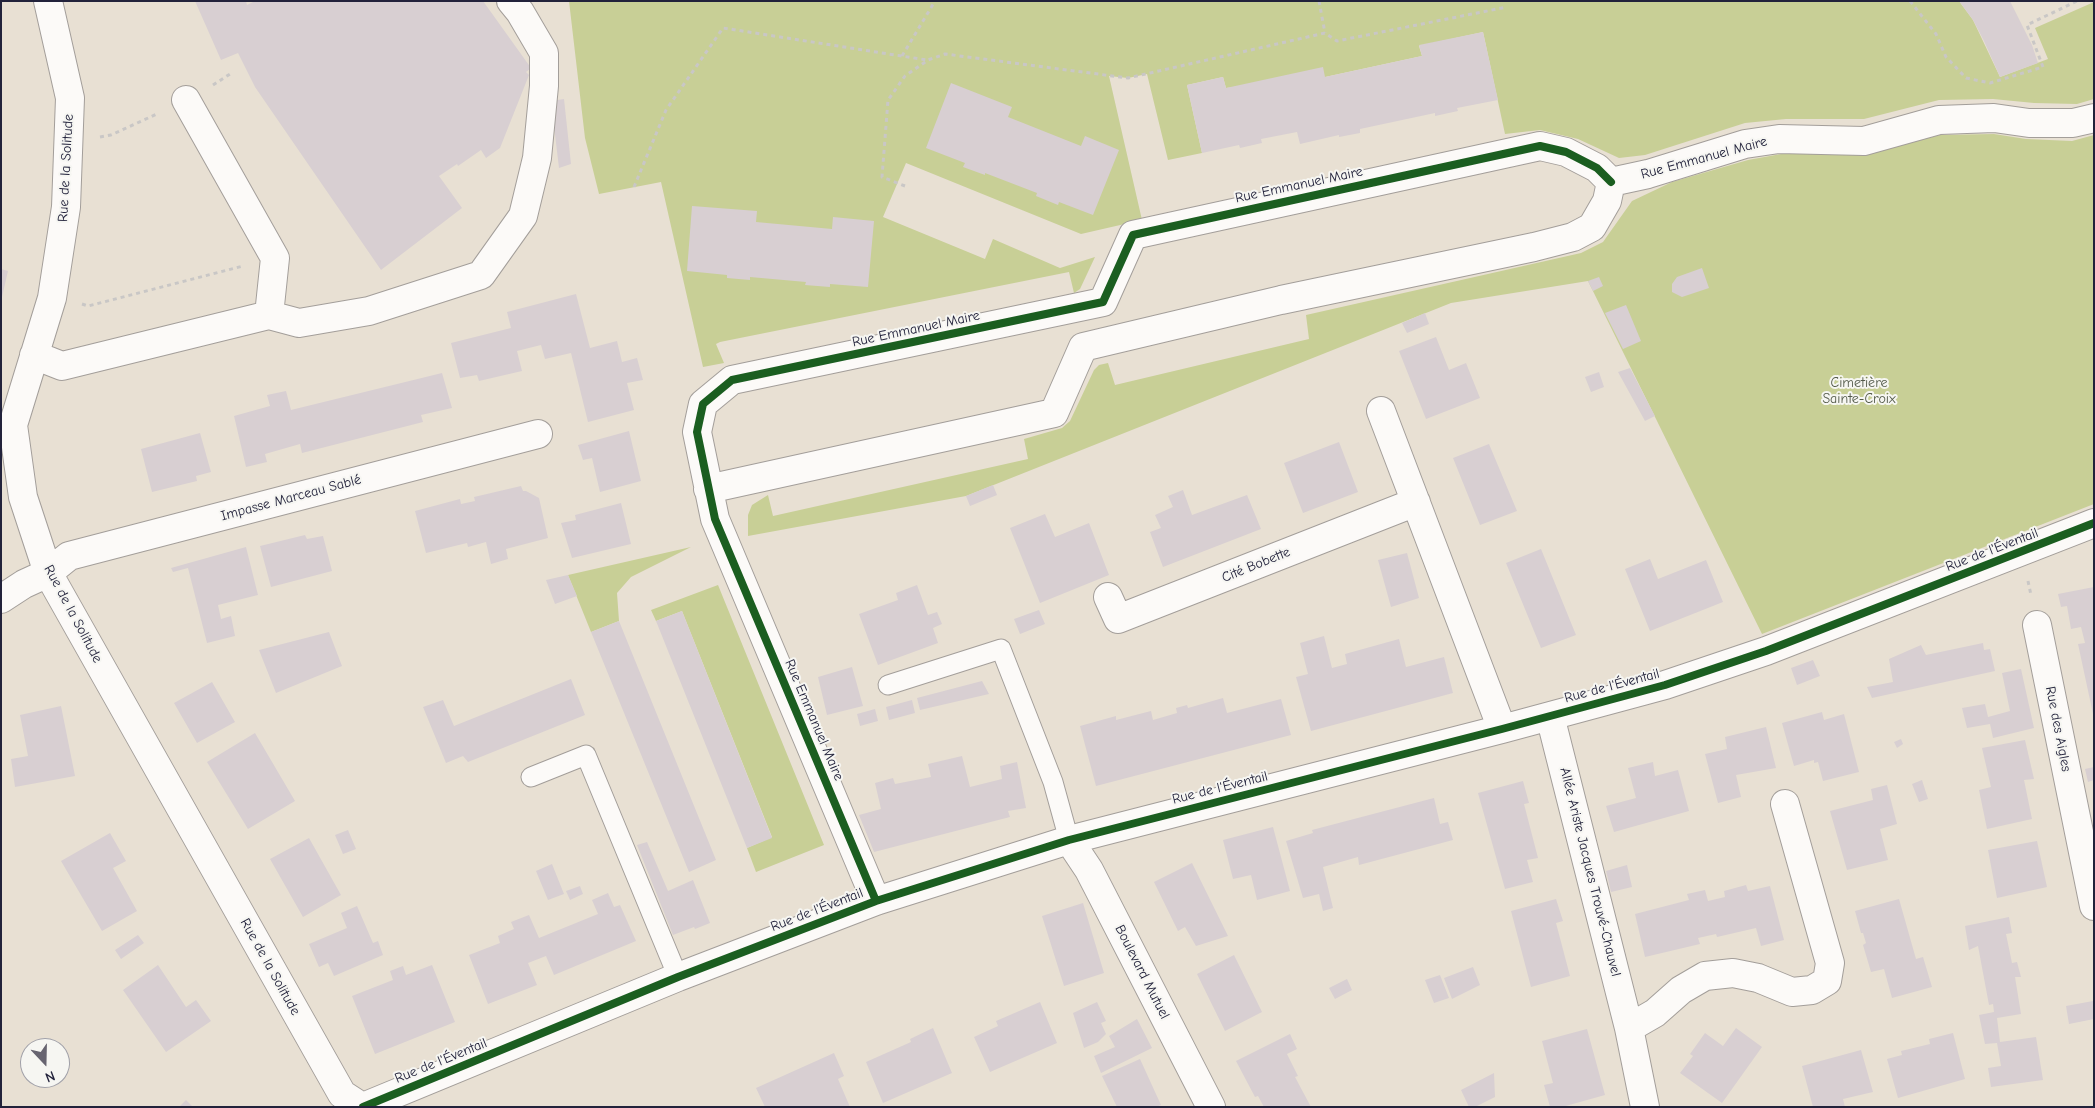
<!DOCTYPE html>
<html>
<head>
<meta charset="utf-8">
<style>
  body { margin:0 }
  #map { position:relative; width:2095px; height:1108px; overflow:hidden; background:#e8e0d3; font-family:"Comic Neue",sans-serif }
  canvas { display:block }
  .frame { position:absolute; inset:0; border:2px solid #22223b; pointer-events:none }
  .north { position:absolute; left:20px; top:1038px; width:50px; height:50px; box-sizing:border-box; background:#f6f6f2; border:1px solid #a1a1a9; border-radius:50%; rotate:159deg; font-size:14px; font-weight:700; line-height:20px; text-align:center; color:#22223b }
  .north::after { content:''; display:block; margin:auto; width:18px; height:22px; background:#676470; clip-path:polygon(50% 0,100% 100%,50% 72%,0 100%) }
</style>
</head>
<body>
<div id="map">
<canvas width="2095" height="1108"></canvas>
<div class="frame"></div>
<div class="north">N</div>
</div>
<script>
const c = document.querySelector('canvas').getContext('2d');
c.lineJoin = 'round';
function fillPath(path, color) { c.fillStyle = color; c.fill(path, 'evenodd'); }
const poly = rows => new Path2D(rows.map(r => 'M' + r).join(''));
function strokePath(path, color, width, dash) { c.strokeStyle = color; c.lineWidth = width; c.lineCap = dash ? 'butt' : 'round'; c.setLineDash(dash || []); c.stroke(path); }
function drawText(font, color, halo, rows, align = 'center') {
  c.font = font + ' "Comic Neue",sans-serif'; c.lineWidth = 4; c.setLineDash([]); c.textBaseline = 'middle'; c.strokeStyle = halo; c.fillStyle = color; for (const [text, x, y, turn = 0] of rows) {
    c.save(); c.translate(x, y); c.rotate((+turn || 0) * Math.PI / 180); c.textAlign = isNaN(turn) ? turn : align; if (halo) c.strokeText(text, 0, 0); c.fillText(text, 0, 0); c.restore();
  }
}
const green = poly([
  [569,1,1959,1,1973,20,2000,77,2048,59,2035,28,2094,2,2094,99,2077,104,2034,103,1993,99,1939,100,1864,119,1786,119,1745,123,1645,155,1619,158,1578,139,1540,130,1505,134,1483,32,1419,46,1422,56,1325,77,1226,88,1223,77,1187,85,1202,153,1168,160,1147,74,1128,78,1109,76,1142,220,1081,234,906,163,883,217,985,259,993,239,1060,268,1095,257,1080,289,1074,293,1069,272,720,342,716,344,724,363,703,367,661,182,599,194,585,138],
  [1994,134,2026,139,2072,141,2094,135,2094,504,1762,634,1588,281,1451,303,966,496,748,536,748,515,752,505,768,495,773,516,1028,459,1024,439,1062,428,1070,421,1094,370,1099,365,1108,363,1115,385,1309,339,1306,315,1581,253,1603,242,1632,201,1672,182,1748,160,1781,154,1861,154,1940,135],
  [691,547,631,577,617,593,619,621,591,632,568,575],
  [718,585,824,845,756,872,747,848,772,837,682,611,656,621,651,610]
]);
const building = poly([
  [195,1,246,1,247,5,255,1,483,1,531,68,526,72,529,75,500,148,486,158,481,150,458,166,457,164,439,176,462,208,381,270,255,87,238,53,221,60],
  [1959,1,2010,1,2032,45,2038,63,2000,77,1984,41,1973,20],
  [1483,32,1498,100,1457,108,1458,111,1435,116,1435,113,1360,129,1360,133,1339,137,1339,135,1300,144,1297,132,1261,139,1262,143,1240,148,1239,145,1202,153,1187,85,1223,77,1226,88,1323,67,1325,77,1422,56,1419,45],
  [951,83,1012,107,1008,117,1081,146,1085,136,1119,150,1093,215,1059,202,1058,205,1036,196,1037,193,985,173,985,175,963,167,965,163,926,148],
  [564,99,571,164,559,168,551,101],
  [692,206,757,211,756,222,832,229,833,217,874,221,868,287,830,284,830,287,805,285,806,282,750,277,750,280,727,278,727,275,687,271],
  [1702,268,1709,288,1682,297,1672,292,1672,284,1677,277],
  [1,269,8,271,2,297,1,297],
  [1599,277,1603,286,1593,291,1588,281],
  [576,294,590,348,617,341,622,362,637,358,643,380,627,383,634,410,588,422,571,353,545,359,541,345,517,351,522,371,479,381,477,375,460,378,451,343,511,328,507,312],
  [1626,305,1641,341,1623,349,1605,313],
  [1425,313,1429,324,1407,333,1402,323],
  [1436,337,1449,370,1466,363,1480,398,1426,419,1399,351],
  [1630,368,1655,416,1645,421,1618,372],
  [1599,372,1604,387,1591,392,1585,377],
  [442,373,452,408,421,415,423,422,302,453,300,444,265,454,267,462,246,467,234,416,270,406,267,395,286,391,291,410],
  [629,431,641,481,600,492,592,458,583,460,578,445],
  [200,433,211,472,196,476,197,481,152,492,141,449],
  [1339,442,1358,492,1303,513,1284,463],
  [1489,444,1517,511,1480,525,1453,458],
  [993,485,997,495,970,506,966,496],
  [521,486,523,491,526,491,539,498,548,538,506,549,508,559,491,564,486,542,468,547,467,543,426,553,415,511,460,499,461,504,475,501,474,497],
  [1183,490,1192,515,1247,495,1261,529,1163,567,1150,532,1161,528,1155,515,1173,507,1168,496],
  [621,503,631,544,572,558,561,523,576,520,575,515],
  [1045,514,1055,537,1089,523,1109,575,1040,603,1010,528],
  [305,535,307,539,323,536,332,571,271,587,260,546],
  [246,547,258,595,218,605,221,619,231,616,235,636,207,643,188,568,173,572,171,568],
  [1541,549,1576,635,1541,648,1506,563],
  [1407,553,1419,598,1391,607,1378,560],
  [1650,559,1658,579,1706,560,1723,602,1650,631,1625,569],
  [568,575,577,596,555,604,546,580],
  [917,585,928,615,937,612,942,624,933,628,938,643,878,665,859,614,898,600,896,593],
  [2094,587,2094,714,2093,714,2078,644,2085,643,2081,627,2071,629,2067,606,2061,607,2058,594],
  [1039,610,1045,624,1020,634,1014,619],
  [682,611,772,838,747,848,656,621],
  [619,621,716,860,689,872,591,632],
  [329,632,342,666,276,693,259,650],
  [1324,636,1332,668,1347,664,1345,654,1399,639,1406,667,1444,657,1453,693,1311,731,1296,677,1308,674,1300,643],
  [1983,643,1984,650,1990,649,1995,671,1872,698,1867,687,1893,682,1889,659,1921,645,1926,655],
  [1813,660,1820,676,1797,685,1791,668],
  [852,667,863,706,827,715,818,677],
  [2021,669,2034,728,1993,738,1990,724,1967,728,1962,708,1985,704,1988,717,2010,711,2002,673],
  [571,679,585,715,468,762,463,756,446,763,423,707,443,700,454,726],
  [982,681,989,694,920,710,917,698],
  [212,682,235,722,197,743,174,703],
  [1223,698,1227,713,1281,699,1291,735,1096,786,1080,726,1116,716,1116,720,1151,711,1153,720,1177,713,1176,708,1187,705,1188,708],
  [912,700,915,713,889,720,886,707],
  [61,706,75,776,15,787,11,759,28,756,20,715],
  [875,709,878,721,860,726,857,714],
  [1822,712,1824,720,1844,714,1859,772,1823,781,1818,762,1814,763,1814,760,1794,766,1782,723],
  [1766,727,1776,768,1736,775,1741,797,1718,803,1705,754,1727,749,1725,737],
  [255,733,295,801,248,829,207,762],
  [1901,739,1903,744,1897,748,1894,742],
  [2025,740,2034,779,2024,780,2032,819,1987,829,1979,790,1991,787,1982,748],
  [962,756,970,787,1002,779,1000,766,1017,762,1026,808,1008,811,1010,817,874,852,859,815,881,809,875,783,893,778,895,784,931,777,928,764],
  [1653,762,1655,776,1678,770,1689,811,1614,832,1606,806,1636,798,1628,768],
  [2094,767,2094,780,2088,782,2085,769],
  [1922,780,1928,799,1919,802,1912,784],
  [1523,781,1529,803,1524,804,1538,858,1527,860,1533,882,1505,889,1478,793],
  [1887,785,1897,824,1880,829,1888,860,1847,870,1830,811,1873,800,1871,789],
  [1434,798,1440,824,1448,822,1453,840,1359,865,1358,857,1323,867,1333,908,1323,911,1319,894,1303,898,1286,841,1313,833,1312,830],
  [1273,827,1290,891,1257,900,1251,875,1233,879,1223,840],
  [348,830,356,849,343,854,335,835],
  [110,833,126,861,113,868,137,911,102,931,61,861],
  [309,838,341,895,303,917,270,859],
  [2037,841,2047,887,1997,898,1988,850],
  [647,842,668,891,693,880,710,923,695,929,694,927,673,935,637,845],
  [1192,863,1228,936,1196,946,1185,927,1178,931,1154,882],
  [552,864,564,894,548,900,536,871],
  [1627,865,1632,887,1611,892,1606,871],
  [1746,885,1748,891,1770,886,1784,940,1761,946,1756,928,1717,937,1716,934,1698,938,1700,944,1645,957,1635,914,1689,900,1687,894,1705,890,1708,901,1725,897,1724,891],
  [580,886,583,894,570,900,566,891],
  [608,893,614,907,620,905,636,941,554,975,546,956,528,963,537,985,488,1004,469,955,500,943,498,936,514,929,511,922,529,915,539,938,598,914,592,900],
  [1556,899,1563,921,1556,923,1570,976,1531,987,1511,911],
  [1899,899,1916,959,1923,957,1932,987,1892,998,1884,969,1871,972,1863,945,1866,943,1863,933,1861,933,1855,911],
  [1083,903,1104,973,1064,986,1042,916],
  [357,906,373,943,378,941,383,955,334,976,328,963,319,967,309,944,347,928,341,913],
  [2009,917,2012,933,2006,934,2012,963,2017,962,2021,977,2015,977,2021,1014,1997,1018,2000,1042,2036,1037,2043,1080,1991,1087,1988,1068,2001,1066,1997,1043,1985,1044,1979,1015,1994,1012,1993,1004,1989,1005,1978,946,1969,950,1965,926],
  [138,935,144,943,121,959,115,950],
  [1234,955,1262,1012,1225,1031,1197,974],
  [158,965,186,1007,196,1000,211,1021,166,1052,123,990],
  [432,965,455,1022,375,1054,352,996,393,980,390,971,403,966,406,975],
  [1473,967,1480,985,1452,999,1444,978],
  [1440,975,1449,998,1434,1003,1425,980],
  [1347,979,1352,990,1335,999,1329,988],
  [2093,1001,2094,1019,2069,1024,2066,1006],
  [1040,1002,1057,1043,990,1072,974,1037,998,1026,996,1021],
  [1097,1002,1106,1021,1101,1023,1106,1034,1098,1042,1084,1048,1073,1013],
  [1137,1019,1152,1048,1101,1073,1094,1056,1115,1047,1109,1036],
  [933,1028,952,1073,883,1103,866,1062,911,1042,910,1039],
  [1736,1028,1762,1047,1722,1103,1680,1073,1693,1056,1690,1054,1705,1033,1723,1046],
  [1587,1029,1605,1095,1562,1107,1550,1107,1544,1085,1553,1083,1542,1041],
  [1953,1033,1965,1079,1898,1098,1887,1059,1902,1055,1901,1051,1930,1044,1929,1039],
  [1290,1034,1297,1049,1287,1054,1298,1076,1295,1077,1311,1107,1264,1107,1258,1096,1255,1097,1236,1061],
  [1861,1050,1873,1092,1843,1099,1845,1107,1813,1107,1802,1066],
  [834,1053,844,1076,838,1079,850,1107,765,1107,756,1088],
  [1140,1059,1161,1105,1156,1107,1117,1107,1102,1076],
  [1494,1073,1495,1097,1475,1107,1469,1107,1461,1090],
  [186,1100,193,1107,179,1107]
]);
const path = poly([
  [1319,1,1325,33],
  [1910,1,1936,34,1946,57,1966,78,1990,83,2043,67,2027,25,2077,1],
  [902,56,935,1],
  [213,85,230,74],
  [100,137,111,135,159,113],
  [905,186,882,177,888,100,905,76,928,60,945,54,1128,78,1325,33,1337,41,1507,7],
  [634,187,666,110,723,28,927,60],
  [82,304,88,306,243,266],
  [2028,581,2031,595]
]);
const lane = poly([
  [888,685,1001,649,1053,782,1069,840],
  [531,777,586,755,678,977]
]);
const street = poly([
  [48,1,70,98,66,207,52,298,13,425,23,497,48,573,342,1094,362,1107],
  [186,100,275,258,269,315],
  [1611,182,1648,174,1745,144,1779,139,1864,141,1939,120,1994,118,2029,123,2073,123,2094,118],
  [34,355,62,366,269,315,299,323,369,311,481,275,523,216,537,158,544,86,544,53,520,12,511,1],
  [1381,411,1502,729],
  [708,489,1054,413,1083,347,1281,300,1534,247,1573,237,1592,227,1607,201,1611,182],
  [1108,597,1118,619,1416,502],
  [1,599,24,584,48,573,69,556,538,434],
  [2037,625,2094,906],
  [1550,716,1629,1028,1645,1107],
  [1069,840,1089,870,1211,1107],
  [876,901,715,519,697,432,703,404,732,380,1103,302,1133,235,1540,146,1566,152,1597,168,1611,182],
  [1629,1028,1655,1013,1681,990,1705,976,1733,973,1758,978,1792,992,1812,990,1827,981,1830,963,1785,804],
  [363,1107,678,977,876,901,1069,840,1502,729,1665,685,1766,651,2094,523]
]);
const cycleway = poly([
  [876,901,715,519,697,432,703,404,732,380,1103,302,1133,235,1540,146,1566,152,1597,168,1611,182],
  [363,1107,678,977,876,901,1069,840,1502,729,1665,685,1766,651,2094,523]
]);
const streetNames = [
  ["Rue Emmanuel Maire",1704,158,-15],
  ["Rue de la Solitude",66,168,-87],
  ["Rue Emmanuel Maire",1299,185,-12],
  ["Rue Emmanuel Maire",916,329,-12],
  ["Impasse Marceau Sablé",291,498,-15],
  ["Rue de l'Éventail",1992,550,-21],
  ["Cité Bobette",1256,565,-22],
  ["Rue de la Solitude",73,614,62],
  ["Rue de l'Éventail",1612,686,-15],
  ["Rue Emmanuel Maire",814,720,67],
  ["Rue des Aigles",2058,729,79],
  ["Rue de l'Éventail",1220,788,-14],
  ["Allée Ariste Jacques Trouvé-Chauvel",1590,872,76],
  ["Rue de l'Éventail",817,910,-21],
  ["Rue de la Solitude",270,967,61],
  ["Boulevard Mutuel",1142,972,63],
  ["Rue de l'Éventail",441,1061,-22]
];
const parkNames = [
  ["Cimetière",1859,383],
  ["Sainte-Croix",1859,399]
];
fillPath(green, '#c8cf96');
fillPath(building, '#d8cfd2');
strokePath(lane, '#a39e9a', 21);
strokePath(street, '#a39e9a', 30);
strokePath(path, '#c9c7c6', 3, [4, 4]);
strokePath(lane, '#fcfaf8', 19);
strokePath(street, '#fcfaf8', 28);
strokePath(cycleway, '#1b5e20', 8);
drawText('14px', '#22223b', '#f6f6f2', streetNames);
drawText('14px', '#535a4a', '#f6f6f2', parkNames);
</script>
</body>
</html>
